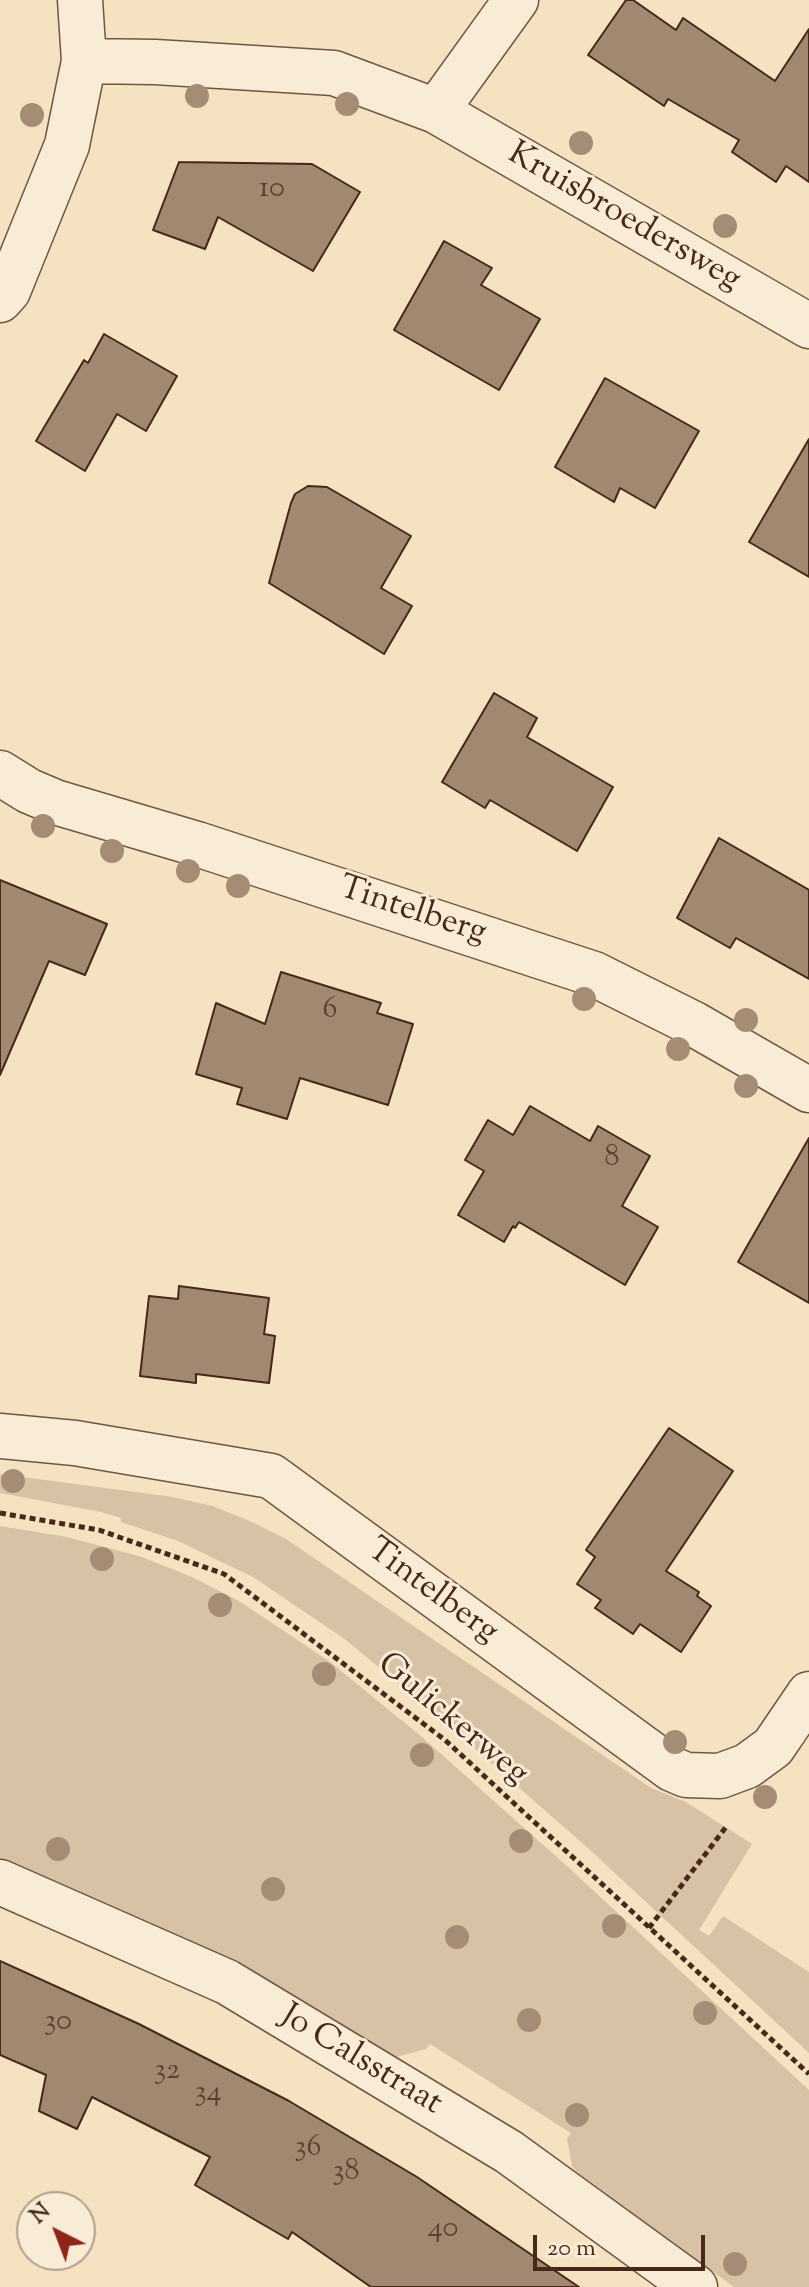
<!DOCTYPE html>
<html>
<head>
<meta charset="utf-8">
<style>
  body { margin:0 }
  #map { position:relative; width:809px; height:2287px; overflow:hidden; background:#f5e2c1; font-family:"Sorts Mill Goudy",serif }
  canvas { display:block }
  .north { position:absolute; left:16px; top:2191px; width:80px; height:80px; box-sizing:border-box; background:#f8ecd7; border:2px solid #b19e8c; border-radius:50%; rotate:318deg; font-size:22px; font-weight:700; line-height:32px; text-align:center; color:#47281b }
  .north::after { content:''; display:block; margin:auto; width:28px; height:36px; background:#8f2418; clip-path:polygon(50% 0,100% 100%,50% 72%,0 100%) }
  .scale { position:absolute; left:533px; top:2235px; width:172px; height:36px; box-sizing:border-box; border:4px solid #47281b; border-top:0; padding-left:10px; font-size:24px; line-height:28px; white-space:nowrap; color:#47281b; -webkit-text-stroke:6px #f8ecd7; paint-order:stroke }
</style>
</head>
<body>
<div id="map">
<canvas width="809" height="2287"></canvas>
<div class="north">N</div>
<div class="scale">20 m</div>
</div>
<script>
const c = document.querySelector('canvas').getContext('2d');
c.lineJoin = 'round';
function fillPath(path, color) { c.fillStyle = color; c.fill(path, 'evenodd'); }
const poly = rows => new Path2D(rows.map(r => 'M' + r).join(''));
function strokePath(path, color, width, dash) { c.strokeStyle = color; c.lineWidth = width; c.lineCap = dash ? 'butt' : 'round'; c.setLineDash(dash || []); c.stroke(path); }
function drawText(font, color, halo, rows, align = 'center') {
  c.font = font + ' "Sorts Mill Goudy",serif'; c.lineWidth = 6; c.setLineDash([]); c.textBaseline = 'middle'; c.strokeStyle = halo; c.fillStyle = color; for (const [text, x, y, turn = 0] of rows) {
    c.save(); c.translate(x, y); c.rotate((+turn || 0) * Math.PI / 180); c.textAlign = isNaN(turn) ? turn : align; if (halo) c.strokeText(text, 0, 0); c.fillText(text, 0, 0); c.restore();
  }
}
const green = poly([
  [0,1474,173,1497,212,1506,250,1521,286,1539,651,1788,686,1802,752,1844,699,1930,709,1936,723,1916,809,1972,809,2053,590,1850,441,1719,346,1640,253,1577,178,1541,121,1522,121,1518,101,1512,0,1493],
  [0,1526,67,1537,142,1557,192,1577,239,1601,329,1661,422,1737,568,1867,809,2090,809,2287,734,2287,577,2172,572,2166,567,2139,571,2133,430,2044,426,2049,393,2058,0,1861]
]);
const building = poly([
  [626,0,633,0,676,30,683,18,775,81,809,29,809,182,786,166,776,182,732,152,739,140,668,99,664,106,588,55,626,0],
  [179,162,312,164,360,192,313,271,218,217,205,249,153,230,179,162],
  [444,241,492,268,481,285,540,319,499,390,394,330,444,241],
  [104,334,177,376,146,431,117,414,85,471,36,441,84,360,88,363,104,334],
  [605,378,699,431,655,508,620,488,614,502,555,467,605,378],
  [809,439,809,577,749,542,809,439],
  [308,486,327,487,411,536,381,588,412,606,384,654,269,583,291,503,295,494,308,486],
  [494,693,537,718,527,737,613,787,577,851,490,800,485,808,442,782,494,693],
  [719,838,809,890,809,979,736,938,730,948,677,918,719,838],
  [0,880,107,924,85,975,49,961,0,1075,0,880],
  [281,972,381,1003,377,1013,413,1024,388,1105,300,1078,287,1119,237,1104,242,1088,196,1074,216,1003,265,1024,281,972],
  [530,1106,590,1141,598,1126,650,1156,622,1206,658,1227,625,1285,519,1222,515,1228,513,1226,504,1242,458,1215,484,1171,465,1160,488,1120,513,1135,530,1106],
  [809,1138,809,1303,738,1262,809,1138],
  [179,1286,269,1298,264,1334,275,1336,269,1383,196,1374,196,1383,140,1376,149,1296,178,1299,179,1286],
  [669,1428,733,1471,666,1571,699,1592,697,1596,711,1606,681,1652,640,1624,633,1634,595,1608,601,1600,577,1584,595,1557,586,1550,669,1428],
  [0,1961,139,2024,289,2101,417,2177,579,2287,371,2287,292,2232,288,2239,195,2185,210,2157,92,2097,77,2129,39,2111,46,2075,0,2055,0,1961]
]);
const path = poly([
  [0,1513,99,1530,224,1574,445,1740,809,2074],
  [649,1928,726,1827]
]);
const minor = poly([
  [84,61,155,62,334,73,436,111,809,326],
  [436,111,516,0],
  [0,300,8,291,67,145,84,61,80,0],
  [0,773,29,791,55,802,197,844,594,974,694,1024,809,1090],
  [0,1436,75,1443,271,1476,672,1769,686,1775,720,1776,747,1766,773,1747,809,1694],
  [0,1882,227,1982,509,2152,695,2287]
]);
const trees = [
  [197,96],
  [347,104],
  [32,115],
  [581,143],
  [725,226],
  [43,826],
  [112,851],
  [188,871],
  [238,886],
  [584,999],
  [746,1020],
  [678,1049],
  [746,1086],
  [13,1481],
  [102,1559],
  [220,1605],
  [324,1674],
  [675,1742],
  [422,1755],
  [765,1797],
  [521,1841],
  [58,1849],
  [273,1889],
  [614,1926],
  [457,1937],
  [705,2013],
  [529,2020],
  [577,2115],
  [735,2264]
];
const numberNames = [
  ["10",272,191],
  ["6",330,1012],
  ["8",612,1160],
  ["30",58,2024],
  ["32",167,2073],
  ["34",208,2095],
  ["36",308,2150],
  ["38",346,2174],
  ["40",443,2231]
];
const streetNames = [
  ["Kruisbroedersweg",623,219,30],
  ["Tintelberg",412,913,18],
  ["Tintelberg",431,1593,36],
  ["Gulickerweg",451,1721,40],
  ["Jo Calsstraat",360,2062,31]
];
fillPath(green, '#d7c2a5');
fillPath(building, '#a18971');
strokePath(building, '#47281b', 2);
strokePath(minor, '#725644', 47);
strokePath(path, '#47281b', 5, [6, 4]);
strokePath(minor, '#f8ecd7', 44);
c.fillStyle = '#a58d75';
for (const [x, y] of trees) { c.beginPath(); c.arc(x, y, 12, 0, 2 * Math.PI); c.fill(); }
drawText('30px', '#5e4030', null, numberNames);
drawText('34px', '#47281b', '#f8ecd7', streetNames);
</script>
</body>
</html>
